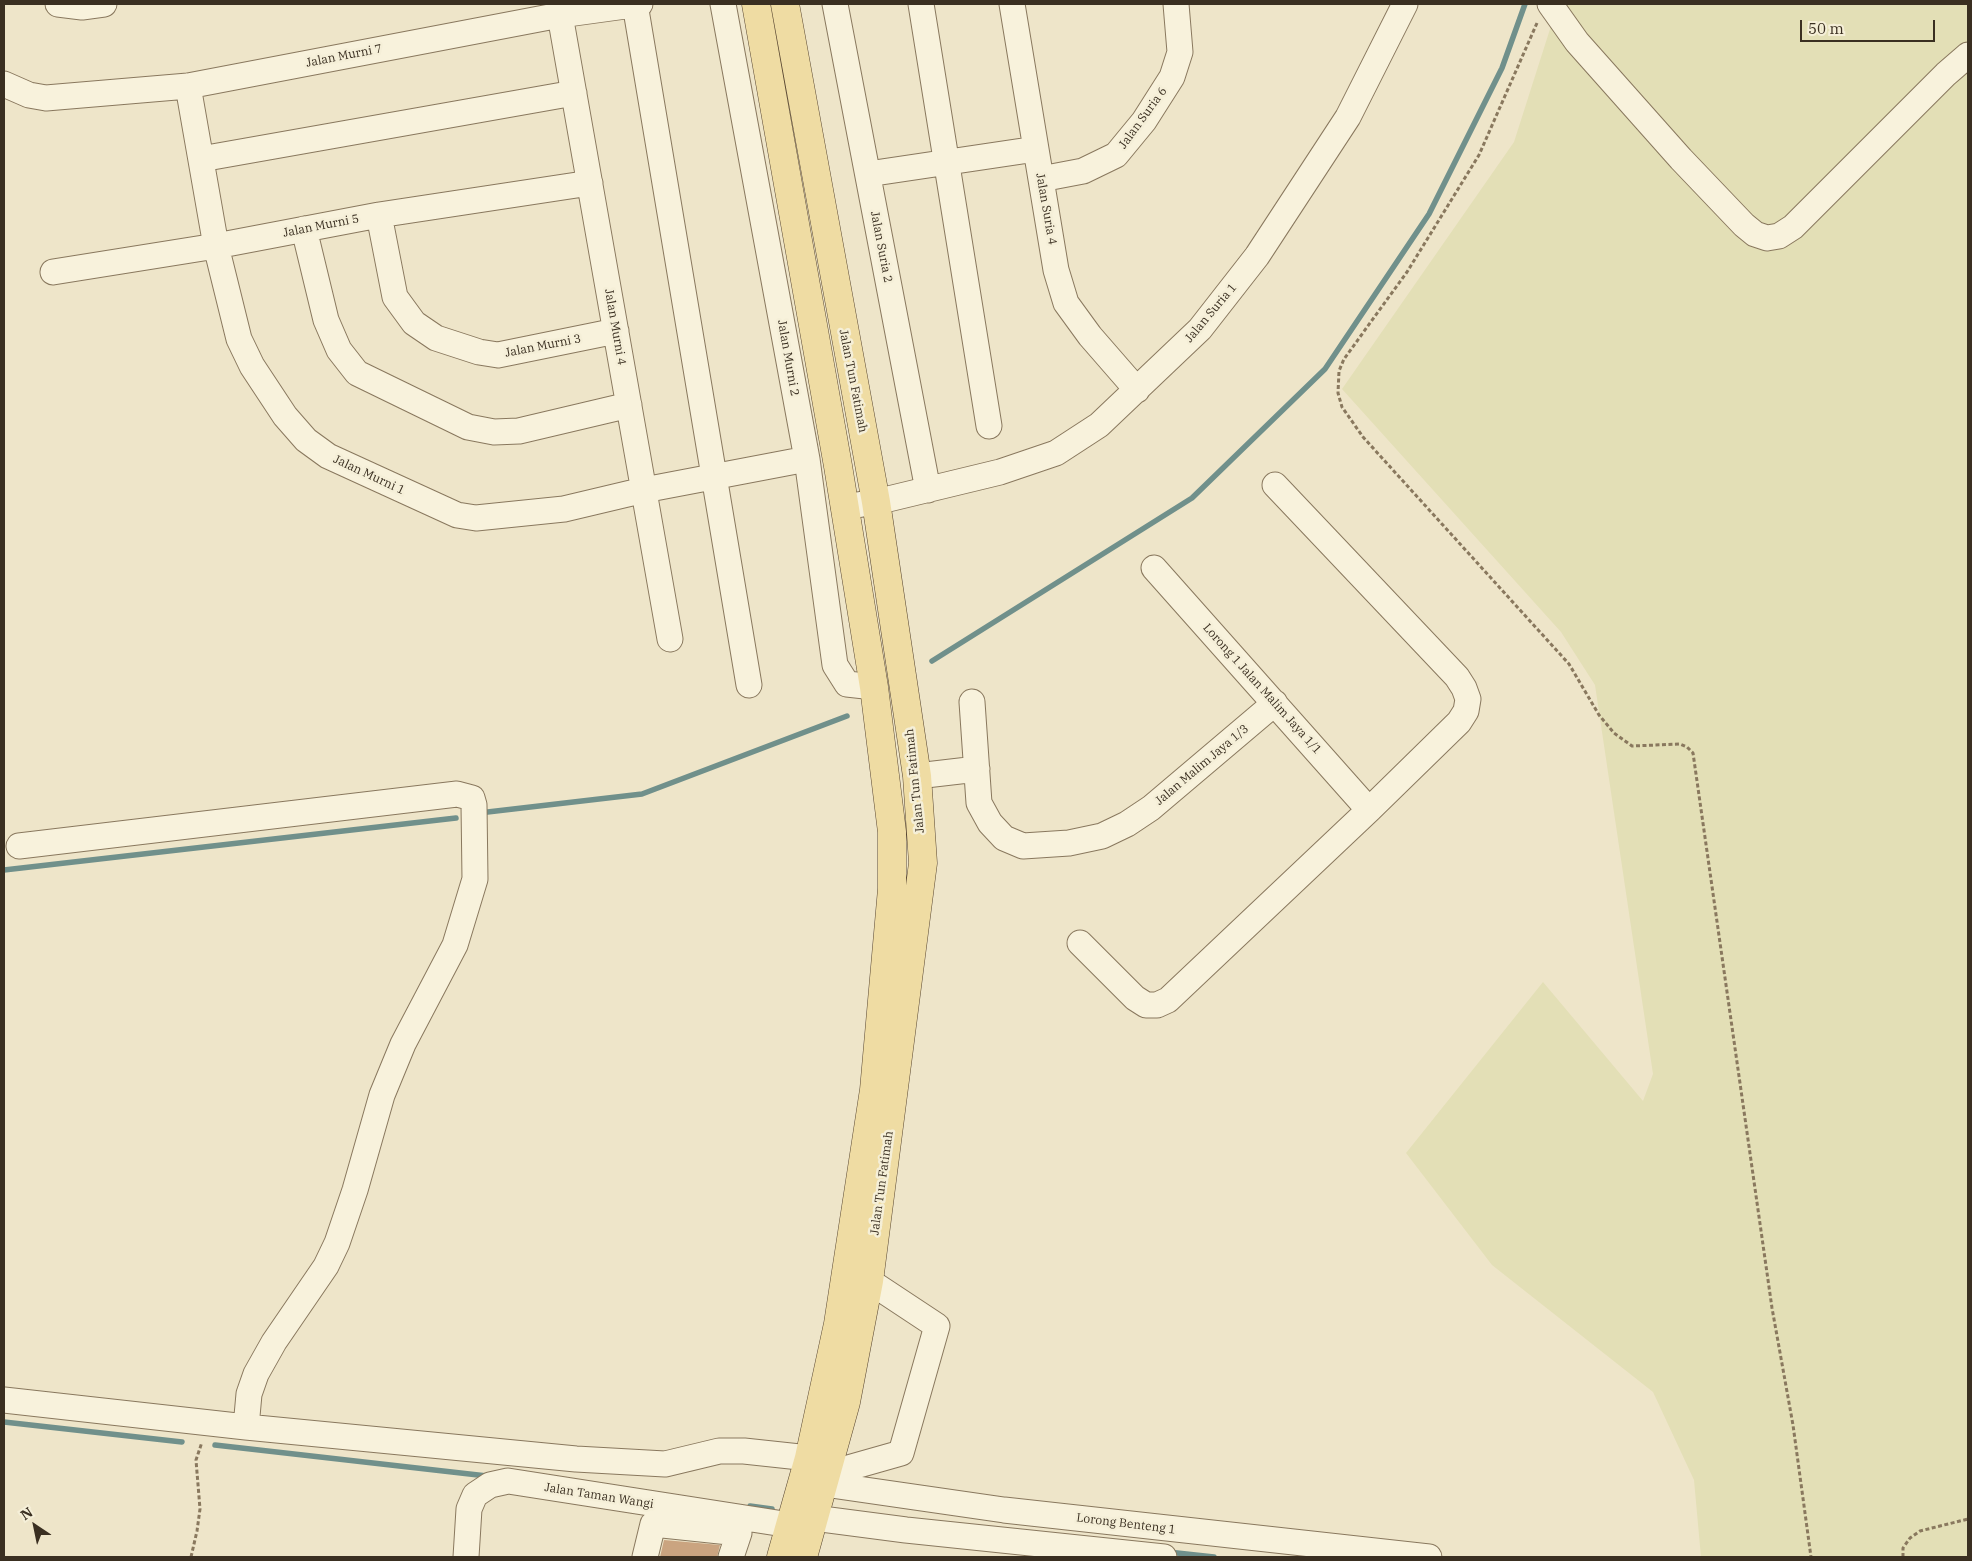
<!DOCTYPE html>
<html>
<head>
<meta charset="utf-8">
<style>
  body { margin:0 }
  #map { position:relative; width:1972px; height:1561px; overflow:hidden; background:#eee5c9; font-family:"IBM Plex Serif",serif }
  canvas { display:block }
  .frame { position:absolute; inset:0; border:5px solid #3a2f21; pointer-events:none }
  .north { position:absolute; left:10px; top:1501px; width:50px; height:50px; -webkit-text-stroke:4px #f5efd8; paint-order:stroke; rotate:326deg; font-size:14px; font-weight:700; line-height:20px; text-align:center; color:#3a2f21 }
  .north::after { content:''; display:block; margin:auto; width:18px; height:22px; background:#3a2f21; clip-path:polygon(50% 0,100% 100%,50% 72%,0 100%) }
  .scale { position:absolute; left:1800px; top:20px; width:135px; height:22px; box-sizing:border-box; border:2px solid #3a2f21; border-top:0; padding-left:6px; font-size:15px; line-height:18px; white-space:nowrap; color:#3a2f21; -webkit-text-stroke:4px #f5efd8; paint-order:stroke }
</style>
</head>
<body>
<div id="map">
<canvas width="1972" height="1561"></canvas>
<div class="frame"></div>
<div class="north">N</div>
<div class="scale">50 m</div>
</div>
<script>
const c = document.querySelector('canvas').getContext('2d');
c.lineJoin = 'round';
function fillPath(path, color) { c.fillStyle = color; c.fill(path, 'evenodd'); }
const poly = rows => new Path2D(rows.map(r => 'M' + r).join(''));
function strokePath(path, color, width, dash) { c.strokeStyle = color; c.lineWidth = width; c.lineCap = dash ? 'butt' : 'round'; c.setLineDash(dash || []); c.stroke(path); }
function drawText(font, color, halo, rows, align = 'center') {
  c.font = font + ' "IBM Plex Serif",serif'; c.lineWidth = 5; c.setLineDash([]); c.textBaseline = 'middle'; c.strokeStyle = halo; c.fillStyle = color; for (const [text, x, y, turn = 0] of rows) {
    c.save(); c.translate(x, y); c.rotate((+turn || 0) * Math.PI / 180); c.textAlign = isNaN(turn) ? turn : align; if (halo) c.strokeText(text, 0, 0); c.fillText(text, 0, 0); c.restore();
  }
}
const farmland = poly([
  [1558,4,1968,4,1968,1557,1701,1557,1694,1480,1653,1392,1492,1265,1406,1153,1543,982,1643,1101,1653,1074,1595,685,1561,632,1342,389,1514,142]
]);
const stream = poly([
  [932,661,1192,498,1325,369,1429,214,1502,68,1525,4],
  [479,813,642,794,847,716],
  [4,870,456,818],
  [4,1422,182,1442],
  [215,1445,487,1476],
  [750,1506,772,1509],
  [1168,1552,1214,1557]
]);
const building = poly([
  [664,1540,720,1545,717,1557,660,1557]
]);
const path = poly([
  [1537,23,1479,155,1407,272,1344,359,1339,371,1338,393,1342,407,1363,437,1569,664,1599,715,1614,733,1632,746,1680,744,1687,747,1693,753,1772,1308,1793,1425,1811,1557],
  [191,1557,197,1531,200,1509,196,1460,202,1442],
  [1903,1557,1903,1548,1910,1538,1920,1531,1968,1519]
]);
const minor = poly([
  [58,4,82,7,104,4],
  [635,4,749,685],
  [723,4,807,459,835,665,847,684,874,687],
  [835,4,928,490],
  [921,4,989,426],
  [1012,4,1056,270,1066,303,1090,336,1137,390],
  [1550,4,1577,42,1681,159,1744,225,1755,234,1767,238,1779,236,1793,227,1946,74,1968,55],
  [560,15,670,639],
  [4,84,29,95,46,98,188,86,560,15,640,4],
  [188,86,216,246,239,339,252,366,285,416,306,440,328,456,457,515,476,518,564,509,644,490,807,459],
  [201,159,574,93],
  [868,174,1036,149],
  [1041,179,1083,171,1116,155,1144,121,1172,77,1180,52,1176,4],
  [379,215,395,297,414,323,436,338,479,352,498,355,616,331],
  [304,229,326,320,339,350,357,373,468,427,494,432,519,431,629,405],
  [53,272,216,246,379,215,590,183],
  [844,507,876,502,1000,472,1056,453,1099,425,1200,329,1257,256,1348,117,1405,4],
  [1154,568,1369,810],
  [972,702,979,803,990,823,1004,838,1023,846,1069,843,1102,836,1127,824,1151,808,1275,703],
  [917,776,977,769],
  [19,846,457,794,472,798,474,805,475,879,455,945,403,1044,382,1095,355,1190,337,1243,326,1266,274,1342,256,1374,249,1394,246,1427],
  [1080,943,1135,998,1146,1005,1157,1005,1168,1000,1369,810,1459,722,1466,711,1468,699,1464,688,1457,677,1275,485],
  [4,1400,246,1427,576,1459,665,1464,719,1451,744,1451,809,1458],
  [827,1474,901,1453,937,1326,869,1281],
  [824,1484,1004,1510,1429,1557],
  [814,1518,906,1530,1164,1557],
  [466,1557,469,1509,475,1495,490,1485,508,1481,790,1525],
  [645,1557,653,1524,739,1533,731,1557]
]);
const major = poly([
  [756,4,838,466,874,687,892,832,892,889,874,1090,838,1324,809,1458,781,1557],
  [785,4,876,502,917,776,923,863,869,1281,846,1402,803,1557]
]);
const streetNames = [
  ["Jalan Murni 7",344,56,-11],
  ["Jalan Suria 6",1143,118,-54],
  ["Jalan Suria 4",1046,209,80],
  ["Jalan Murni 5",321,226,-11],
  ["Jalan Suria 2",881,247,79],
  ["Jalan Suria 1",1211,313,-50],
  ["Jalan Murni 4",615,327,80],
  ["Jalan Murni 3",543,346,-11],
  ["Jalan Murni 2",788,358,80],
  ["Jalan Tun Fatimah",853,381,79],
  ["Jalan Murni 1",369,475,25],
  ["Lorong 1 Jalan Malim Jaya 1/1",1262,689,48],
  ["Jalan Malim Jaya 1/3",1202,765,-40],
  ["Jalan Tun Fatimah",915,781,-96],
  ["Jalan Tun Fatimah",882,1183,-82],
  ["Jalan Taman Wangi",599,1496,9],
  ["Lorong Benteng 1",1126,1524,7]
];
fillPath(farmland, '#e3dfb6');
strokePath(stream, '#70908b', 5.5);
fillPath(building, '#caa480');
strokePath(minor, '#89785e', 27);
strokePath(major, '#584631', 29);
strokePath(path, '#89785e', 3, [4, 2.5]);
strokePath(minor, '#f8f2dc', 25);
strokePath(major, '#efdca3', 28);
drawText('12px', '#3a2f21', '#f5efd8', streetNames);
</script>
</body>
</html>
